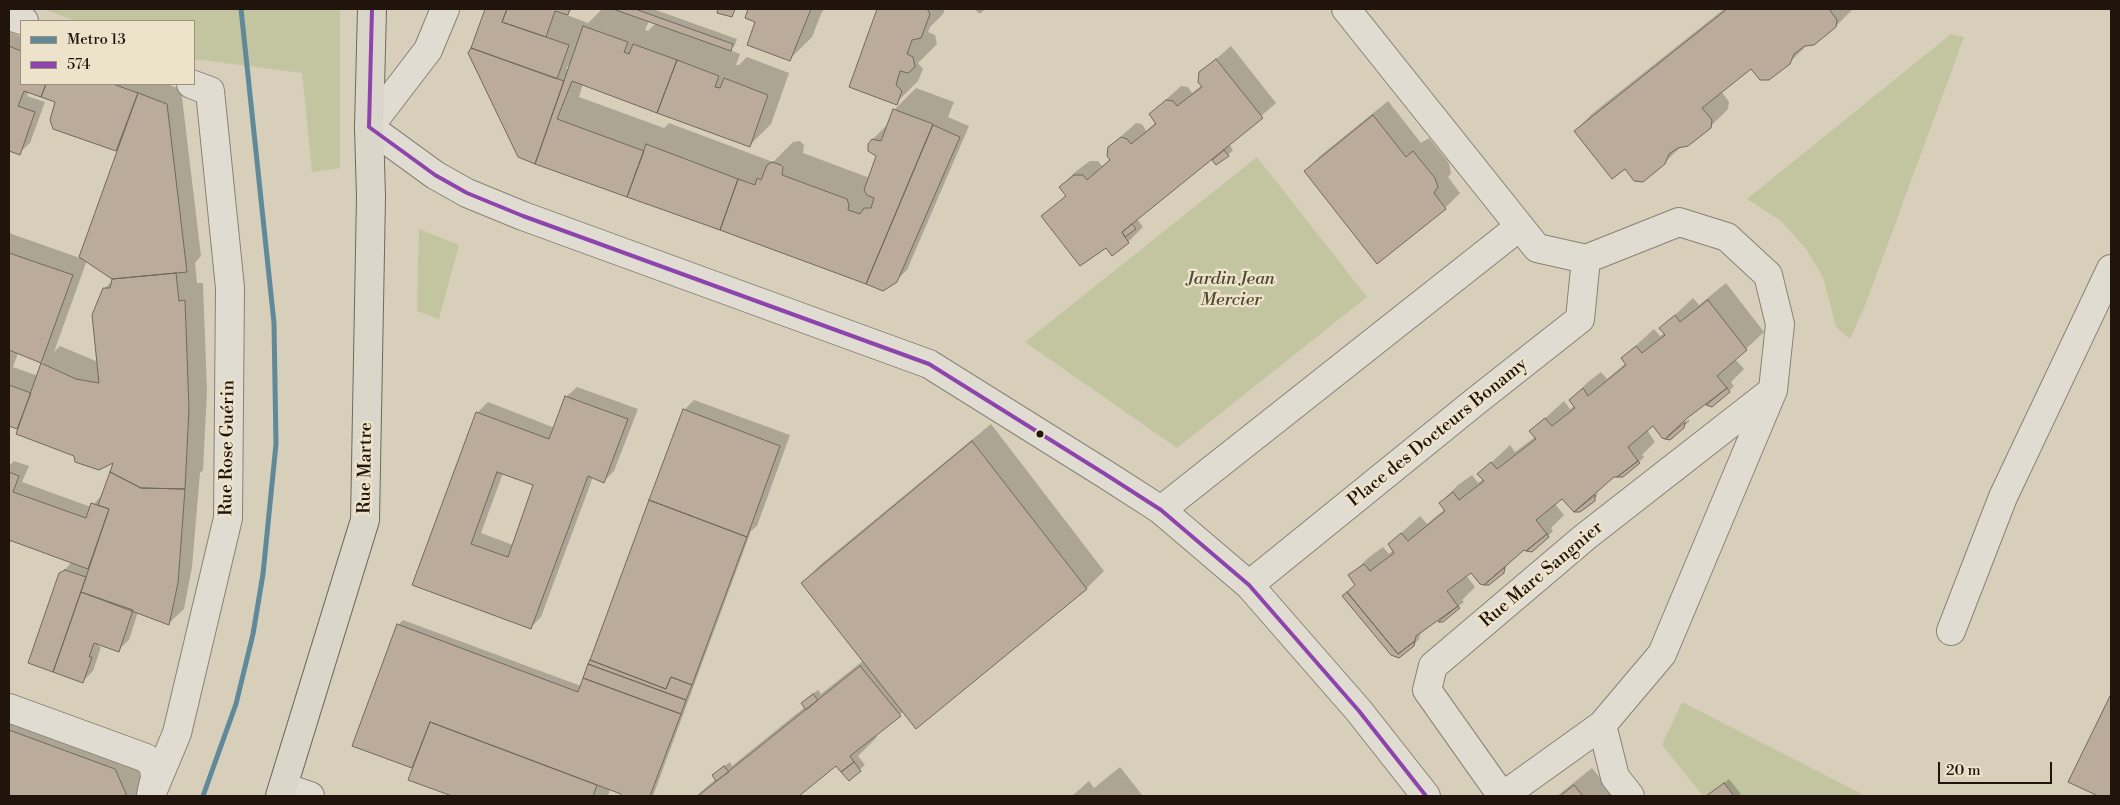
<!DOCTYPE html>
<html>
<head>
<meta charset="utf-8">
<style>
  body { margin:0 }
  #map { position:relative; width:2120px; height:805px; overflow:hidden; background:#d7cfba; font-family:"Libre Bodoni",serif }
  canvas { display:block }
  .frame { position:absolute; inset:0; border:10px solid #21140c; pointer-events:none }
  .legend { position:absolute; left:20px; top:20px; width:175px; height:65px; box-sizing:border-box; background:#ede3ca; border:1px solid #9b907e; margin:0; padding:6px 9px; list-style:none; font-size:15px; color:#21140c }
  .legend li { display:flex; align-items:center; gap:10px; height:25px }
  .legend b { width:25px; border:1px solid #9b907e }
  .scale { position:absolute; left:1938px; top:762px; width:114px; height:22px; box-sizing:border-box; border:2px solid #21140c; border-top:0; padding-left:6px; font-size:15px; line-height:18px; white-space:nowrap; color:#21140c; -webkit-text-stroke:4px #ede3ca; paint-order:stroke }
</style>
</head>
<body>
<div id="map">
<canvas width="2120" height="805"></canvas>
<div class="frame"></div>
<ul class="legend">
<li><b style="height:6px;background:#60899a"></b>Metro 13</li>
<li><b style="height:6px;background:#8e44ad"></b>574</li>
</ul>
<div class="scale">20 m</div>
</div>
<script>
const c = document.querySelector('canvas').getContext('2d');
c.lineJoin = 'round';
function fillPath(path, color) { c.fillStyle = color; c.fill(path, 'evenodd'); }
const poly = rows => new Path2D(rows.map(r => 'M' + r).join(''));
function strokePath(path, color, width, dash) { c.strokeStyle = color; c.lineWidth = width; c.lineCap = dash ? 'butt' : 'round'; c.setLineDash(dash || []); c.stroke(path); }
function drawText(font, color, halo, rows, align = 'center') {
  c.font = font + ' "Libre Bodoni",serif'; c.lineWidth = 5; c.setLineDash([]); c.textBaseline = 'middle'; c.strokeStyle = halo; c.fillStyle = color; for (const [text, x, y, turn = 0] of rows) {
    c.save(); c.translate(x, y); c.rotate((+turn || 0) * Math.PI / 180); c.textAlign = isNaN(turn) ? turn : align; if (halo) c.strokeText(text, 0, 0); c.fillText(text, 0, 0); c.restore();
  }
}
const green = poly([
  [43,9,340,9,340,168,312,172,302,73,194,59,194,21,76,21],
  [1951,34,1964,37,1866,303,1850,339,1836,327,1823,277,1806,249,1781,221,1747,199],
  [1257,157,1367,297,1177,448,1025,342],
  [419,229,459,245,439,319,417,311],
  [1682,702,1866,796,1703,796,1662,745]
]);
const shadow = poly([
  [486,9,572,9,567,15,588,23,602,9,653,9,737,39,735,45,730,50,740,54,736,65,739,65,747,57,789,73,771,124,749,146,583,84,579,97,664,128,669,123,773,162,793,142,800,141,804,145,803,153,870,178,878,155,870,142,890,122,894,110,916,88,954,102,948,117,969,126,907,270,896,281,883,290,518,156,472,47],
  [649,21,656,23,648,31,645,30],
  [572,62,569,70,566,68],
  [750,9,825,9,822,12,812,37,790,59,757,21,747,17],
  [878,9,945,9,943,14,930,27,928,32,935,35,937,44,918,63,923,69,918,81,896,103,851,86],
  [974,9,985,9,980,14],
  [1724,9,1853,9,1836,26,1808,44,1789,63,1751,68,1721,91,1729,102,1728,109,1710,127,1682,146,1664,163,1626,168,1575,131,1593,113],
  [9,32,21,37,21,84,166,84,181,89,201,256,195,263,197,283,203,283,207,391,203,470,200,473,192,567,184,609,169,623,138,612,129,640,118,650,99,644,98,646,101,647,93,671,83,681,29,662,60,574,72,562,11,540,9,546,9,466,14,461,29,466,22,482,91,507,103,494,116,460,76,455,21,423,17,428,9,425,9,233,80,258,121,145,116,150,57,101,29,91,27,96,45,102,30,143,19,153,9,150],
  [87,260,113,280,104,289,98,362,60,346,54,352],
  [18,353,43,362,38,376,13,367],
  [1231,46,1276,103,1229,144,1233,150,1228,155,1218,153,1137,219,1143,227,1128,242,1106,246,1043,217,1066,195,1060,187,1075,172,1090,161,1098,161,1102,166,1111,159,1109,147,1136,123,1142,124,1146,131,1156,122,1150,114,1181,86,1188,87,1192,93,1202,85,1200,73],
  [1388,101,1421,143,1429,138,1449,163,1451,174,1448,177,1460,193,1445,208,1377,262,1306,171,1320,156],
  [1726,283,1764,332,1735,359,1744,369,1731,382,1734,386,1729,391,1715,397,1714,396,1685,418,1670,433,1671,434,1689,419,1689,422,1668,438,1663,437,1654,425,1647,430,1655,442,1642,455,1644,457,1639,462,1613,476,1585,501,1587,502,1599,492,1594,500,1579,511,1575,511,1563,497,1555,504,1564,515,1551,528,1553,531,1548,536,1524,549,1502,568,1503,570,1509,565,1489,584,1481,582,1471,571,1466,575,1475,587,1462,600,1464,602,1440,621,1449,613,1448,612,1428,626,1420,634,1419,639,1401,657,1392,654,1357,584,1350,576,1368,558,1383,547,1389,554,1393,550,1389,544,1420,516,1427,524,1445,509,1440,503,1458,485,1472,475,1478,483,1483,479,1479,474,1510,445,1515,452,1535,437,1531,431,1564,401,1570,409,1575,405,1570,400,1588,382,1601,372,1607,379,1626,363,1622,358,1654,329,1660,336,1665,333,1661,328,1693,298,1699,305],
  [577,387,638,409,614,471,604,481,593,477,541,617,531,627,414,584,477,413,488,402,555,428,566,397],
  [503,473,535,484,513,545,481,533],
  [694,400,790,435,757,526,751,531,653,796,621,796,622,793,610,789,608,796,455,796,410,779,416,763,412,767,398,625,403,620,581,686,684,410],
  [991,424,1104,571,1086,589,904,711,876,734,877,737,858,756,865,765,849,779,837,765,797,796,696,796,716,779,718,771,730,762,732,766,805,707,807,698,818,690,821,694,864,660,802,583,820,565],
  [2111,697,2111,796,2100,796,2070,781],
  [9,711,130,754,142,780,136,796,9,796],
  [1120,767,1143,796,1072,796,1089,781,1094,788],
  [1592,768,1615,796,1557,796],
  [1729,779,1741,794,1738,796,1708,796]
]);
const building = poly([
  [485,9,507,9,502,22,569,45,557,79,471,48,485,9],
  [507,9,570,9,568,15,555,11,546,37,502,22,507,9],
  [613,9,635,9,733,44,731,51,613,9],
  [718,9,735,9,732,17,717,13,718,9],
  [748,9,811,9,790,61,747,45,755,22,745,18,748,9],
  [877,9,927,9,930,14,921,38,912,40,907,54,913,57,915,67,908,73,900,71,896,85,902,91,897,105,849,87,877,9],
  [1727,9,1829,9,1837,20,1836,27,1814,45,1805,46,1794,54,1790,64,1769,80,1760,80,1751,69,1702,108,1712,120,1711,128,1688,146,1678,148,1669,154,1665,164,1643,182,1634,181,1625,169,1612,179,1574,131,1727,9],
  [583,26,628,42,624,52,629,54,633,44,677,60,657,113,572,81,557,119,644,151,627,197,535,164,583,26],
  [9,46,21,51,21,84,46,84,41,97,24,91,18,106,35,112,20,155,9,151,9,46],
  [471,48,564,81,535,164,518,157,468,53,471,48],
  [1216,59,1263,118,1122,232,1129,243,1112,256,1106,248,1080,266,1041,216,1066,196,1059,187,1074,175,1083,175,1087,180,1110,160,1107,156,1108,147,1121,137,1127,139,1131,144,1156,124,1149,114,1166,100,1173,101,1177,106,1202,87,1198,82,1199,72,1216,59],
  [677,60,719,76,715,87,720,88,724,78,768,95,750,147,657,113,677,60],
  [46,84,113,84,138,93,116,151,53,129,50,120,55,102,41,97,46,84],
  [138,93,167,104,187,272,112,279,79,257,138,93],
  [893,109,933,124,866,284,720,230,738,179,755,185,757,178,761,180,767,165,772,162,781,165,783,167,782,175,847,199,849,205,848,210,860,214,864,208,871,208,874,198,867,195,864,190,876,156,868,151,868,144,872,139,881,141,893,109],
  [1373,115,1406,157,1413,151,1435,178,1438,187,1434,193,1446,209,1377,264,1304,171,1373,115],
  [933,125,960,137,897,282,883,291,866,284,933,125],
  [646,144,738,179,720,230,627,197,646,144],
  [1224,150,1229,156,1216,165,1212,160,1224,150],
  [1132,224,1136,229,1125,237,1122,232,1132,224],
  [9,253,73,275,41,363,9,350,9,253],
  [176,273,179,301,185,300,189,409,185,489,141,488,110,472,113,463,99,470,75,462,74,456,16,434,41,363,76,379,99,383,92,315,103,288,110,288,112,279,176,273],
  [1708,300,1747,350,1717,376,1727,388,1686,419,1665,439,1662,438,1653,426,1628,447,1638,461,1617,477,1614,477,1574,512,1562,499,1536,520,1547,534,1526,551,1524,550,1484,585,1480,584,1471,573,1447,591,1458,606,1416,636,1415,641,1398,654,1347,592,1355,585,1348,575,1364,564,1370,571,1394,553,1388,544,1401,533,1408,541,1445,511,1439,503,1453,492,1459,500,1484,481,1477,474,1491,462,1497,469,1536,439,1529,431,1545,418,1552,426,1575,408,1569,400,1583,388,1588,396,1626,365,1621,358,1636,346,1642,353,1665,335,1659,328,1675,315,1680,322,1708,300],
  [9,385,31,393,17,429,9,426,9,385],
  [1727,388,1730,392,1712,407,1706,405,1727,388],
  [565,396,628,419,604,483,588,476,531,629,412,585,476,412,549,439,565,396],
  [497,472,533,485,508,557,471,544,497,472],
  [683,409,780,446,747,537,649,500,683,409],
  [1685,422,1684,428,1670,440,1665,439,1685,422],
  [972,441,1087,589,916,729,801,583,972,441],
  [1638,461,1640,463,1623,477,1617,477,1638,461],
  [9,472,19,476,13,492,86,518,91,503,109,509,88,569,9,540,9,472],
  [110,472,141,488,185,489,178,583,169,625,81,592,109,509,98,505,110,472],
  [1595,495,1595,501,1580,512,1574,512,1595,495],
  [649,500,747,537,692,685,671,677,666,689,590,660,649,500],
  [1547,534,1549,537,1532,552,1526,551,1547,534],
  [1505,567,1504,573,1489,585,1484,585,1505,567],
  [65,570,86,577,53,672,28,663,59,573,65,570],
  [81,592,133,610,119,652,94,643,89,657,92,657,83,683,53,672,81,592],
  [1347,592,1398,654,1415,641,1414,646,1399,658,1391,655,1342,596,1347,592],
  [1458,606,1460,608,1443,622,1438,622,1458,606],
  [397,624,578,692,583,678,681,714,650,796,620,796,621,794,597,785,430,722,412,768,352,746,397,624],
  [590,660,666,689,671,677,692,685,686,700,588,664,590,660],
  [588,664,686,700,681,714,583,678,588,664],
  [860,666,901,716,850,756,854,762,841,772,836,766,799,796,698,796,860,666],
  [813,694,818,700,806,710,801,703,813,694],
  [2111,694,2111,796,2098,796,2068,782,2111,694],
  [430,722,597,785,593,796,452,796,408,780,430,722],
  [9,730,115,769,127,796,9,796,9,730],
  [854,762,861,771,849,781,841,772,854,762],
  [724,766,729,772,716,781,712,775,724,766],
  [1724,783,1734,796,1706,796,1724,783],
  [1574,785,1583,796,1560,796,1574,785]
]);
const minor = poly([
  [445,9,428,50,369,127,435,175,467,193,523,216,929,364,1105,474,1161,510,1249,585,1359,711,1426,796],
  [1346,9,1537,248,1586,259,1679,222,1727,237,1768,275,1780,324,1773,390,1662,654,1602,725,1503,796],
  [9,16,24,21],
  [1161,510,1519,227],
  [1249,585,1476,401,1580,319,1586,259],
  [1951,631,2003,497,2111,269],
  [9,708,146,758,154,767,155,778,152,790],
  [1602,725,1615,777,1630,796],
  [283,787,310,796],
  [151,795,177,733,228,518,230,288,210,91,191,84],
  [1502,796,1427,690,1433,666,1585,537,1772,391]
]);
const major = poly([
  [280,796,365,520,371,197,369,127,372,9]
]);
const bus1 = poly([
  [372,9,369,127,435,175,467,193,523,216,929,364,1105,474,1161,510,1249,585,1359,711,1426,796]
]);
const metro1 = poly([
  [203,796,236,704,253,634,263,574,276,444,274,323,241,9]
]);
const markers = [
  [1040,434,4.5,"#21140c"]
];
const parkNames = [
  ["Jardin Jean",1231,280],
  ["Mercier",1231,301]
];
const streetNames = [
  ["Place des Docteurs Bonamy",1438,433,-39],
  ["Rue Rose Guérin",228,448,-89],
  ["Rue Martre",366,468,-89],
  ["Rue Marc Sangnier",1542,575,-40]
];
fillPath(green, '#c3c5a0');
fillPath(shadow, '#0003');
fillPath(building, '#bbab9a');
strokePath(building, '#6f695e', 1);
strokePath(minor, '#888276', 30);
strokePath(major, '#6f695e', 30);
strokePath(minor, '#e0dcd1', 28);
strokePath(major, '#dad6ca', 28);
strokePath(bus1, '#8e44ad', 4);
strokePath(metro1, '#60899a', 5);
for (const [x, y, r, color] of markers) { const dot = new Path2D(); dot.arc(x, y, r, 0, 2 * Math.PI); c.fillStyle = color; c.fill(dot); strokePath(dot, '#ede3ca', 2); }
drawText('italic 18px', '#4d4732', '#ede3ca', parkNames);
drawText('18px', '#21140c', '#ede3ca', streetNames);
</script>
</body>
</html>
